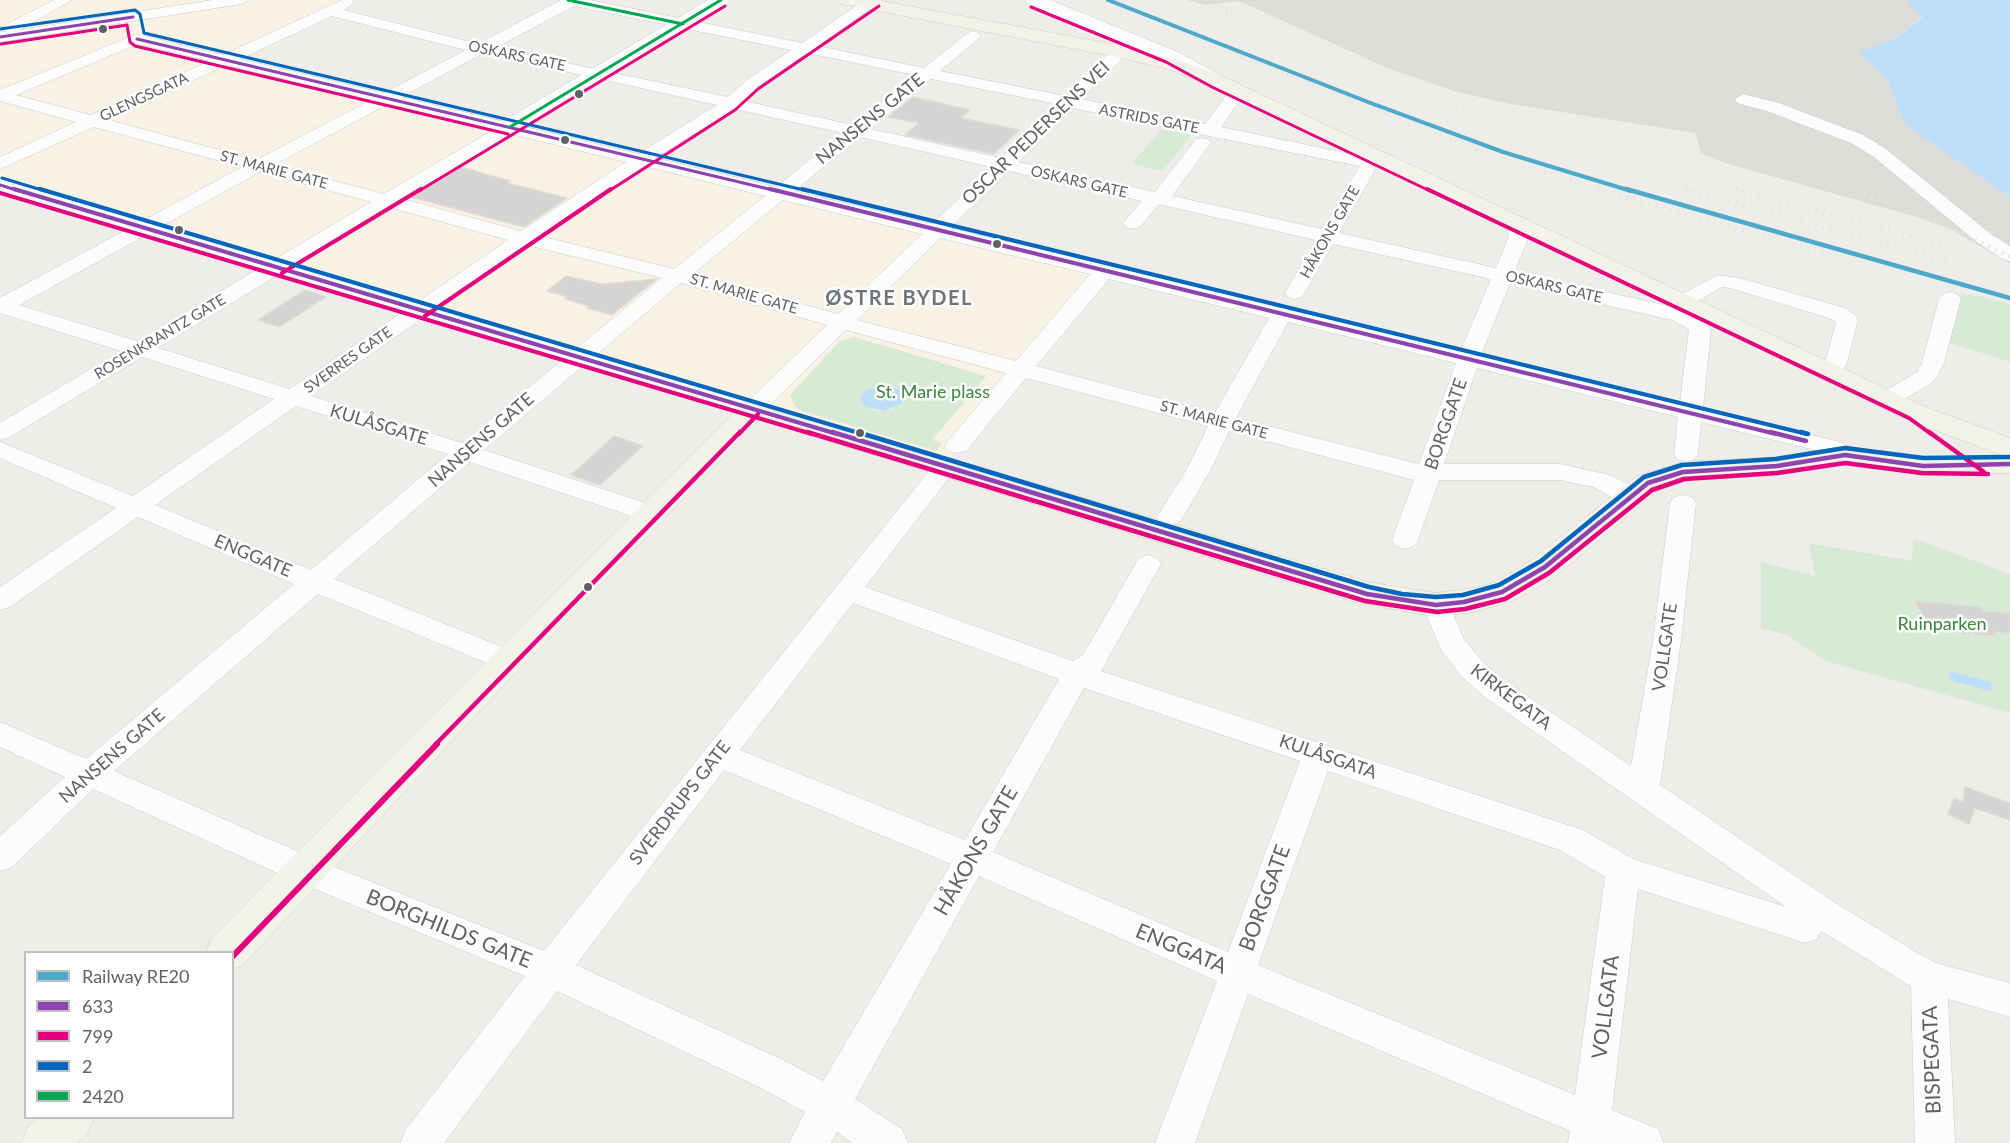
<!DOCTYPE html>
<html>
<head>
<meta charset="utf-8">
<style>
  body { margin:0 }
  #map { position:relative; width:2010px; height:1143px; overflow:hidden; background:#eeede9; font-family:Lato,sans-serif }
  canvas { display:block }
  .legend { position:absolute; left:24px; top:951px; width:210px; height:168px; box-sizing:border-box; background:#fff; border:2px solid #bfc0c2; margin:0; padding:8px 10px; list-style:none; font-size:18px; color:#5e6267 }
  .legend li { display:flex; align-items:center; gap:12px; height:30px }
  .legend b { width:30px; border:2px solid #bfc0c2 }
</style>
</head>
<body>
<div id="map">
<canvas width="2010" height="1143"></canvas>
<ul class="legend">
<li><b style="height:8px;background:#4ca9ca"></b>Railway RE20</li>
<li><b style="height:8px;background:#8e44ad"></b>633</li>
<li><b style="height:8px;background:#e5007d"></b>799</li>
<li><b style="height:8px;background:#0065bd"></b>2</li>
<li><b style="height:8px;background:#00a651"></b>2420</li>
</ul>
</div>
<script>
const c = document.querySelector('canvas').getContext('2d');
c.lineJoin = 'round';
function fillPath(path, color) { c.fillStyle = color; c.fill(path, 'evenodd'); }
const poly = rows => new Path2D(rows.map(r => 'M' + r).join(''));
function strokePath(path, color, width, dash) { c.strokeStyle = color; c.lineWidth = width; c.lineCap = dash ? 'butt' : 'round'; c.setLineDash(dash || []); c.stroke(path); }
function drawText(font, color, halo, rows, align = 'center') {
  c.font = font + ' Lato,sans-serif'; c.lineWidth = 5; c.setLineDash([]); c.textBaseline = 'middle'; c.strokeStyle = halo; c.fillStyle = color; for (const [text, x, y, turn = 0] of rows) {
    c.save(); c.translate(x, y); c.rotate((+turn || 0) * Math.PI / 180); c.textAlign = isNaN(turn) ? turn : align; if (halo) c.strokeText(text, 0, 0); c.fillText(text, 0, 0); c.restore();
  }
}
const commercial = poly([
  [0,0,348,0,227,59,1104,271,948,458,0,177]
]);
const industrial = poly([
  [1187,0,1907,0,1922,16,1895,39,1859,52,1888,81,1906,124,2010,197,2010,263,1952,230,1924,219,1725,163,1701,153,1695,133,1511,104,1457,92,1387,68,1239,1,1205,5]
]);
const green = poly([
  [1161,129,1191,135,1163,171,1132,164],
  [1959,294,1980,296,2010,304,2010,362,1947,342],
  [854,337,986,376,932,440,942,443,937,451,802,411,795,406,790,395,840,341],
  [902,393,903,400,891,410,877,411,865,407],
  [1913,538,2010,574,2010,713,1826,661,1787,635,1761,628,1761,562,1815,576,1809,543,1912,561]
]);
const water = poly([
  [1907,0,2010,0,2010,197,1905,124,1888,81,1859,52,1895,39,1922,17],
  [881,386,898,389,904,396,901,404,884,411,865,407,862,404,861,396,868,389],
  [1949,671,1991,682,1992,692,1950,680]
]);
const building = poly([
  [913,97,970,110,961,118,1019,130,994,154,905,135,919,123,888,117,913,97],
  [461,167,510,181,507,183,567,198,524,227,411,197,461,167],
  [566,276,602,284,657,279,612,315,587,308,589,306,565,299,568,297,547,291,566,276],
  [305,290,326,297,279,327,258,320,305,290],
  [614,436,643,446,600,485,571,475,614,436],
  [1915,601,1980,607,1982,611,2010,613,2010,633,1993,632,1995,636,1930,630,1915,601],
  [1965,787,2010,803,2010,820,1975,808,1969,824,1948,814,1954,798,1963,802,1965,787]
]);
const street = poly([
  [54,0,72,0,19,30,213,0,249,0,242,4,0,42,0,32,6,32,2,28,5,25,54,0],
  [342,0,352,0,354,3,344,10,478,44,561,0,590,0,802,43,865,0,882,0,818,46,924,68,968,33,973,31,978,33,981,36,978,39,940,71,1065,96,1108,55,1120,55,1122,58,1120,61,1081,99,1205,124,1226,96,1232,95,1240,100,1221,127,1355,155,1383,154,1386,158,1383,162,1370,165,1375,170,1339,233,1496,268,1509,236,1505,221,1508,217,1515,215,1522,217,1529,236,1514,272,1687,310,1705,320,1711,330,1703,408,1840,442,1854,450,1857,455,1854,460,1845,463,1823,452,1701,422,1698,454,1695,459,1686,462,1677,459,1674,454,1678,417,1477,368,1444,464,1560,464,1610,475,1639,490,1643,496,1639,502,1630,504,1621,502,1593,487,1560,480,1439,480,1418,540,1414,546,1405,549,1396,546,1392,540,1414,480,1229,431,1211,469,1183,517,1179,523,1170,525,1161,523,1157,517,1187,469,1208,426,1026,378,966,451,957,453,948,451,945,446,948,441,1006,373,846,330,761,414,753,416,745,414,741,409,745,404,827,325,681,283,484,450,661,508,665,514,661,520,652,522,643,520,470,462,334,579,517,653,521,660,517,667,507,671,497,667,318,594,114,771,317,860,544,951,937,461,946,458,955,461,958,466,865,587,1073,661,1083,655,1139,558,1148,555,1157,558,1161,564,1101,671,1583,830,1633,859,1786,907,1486,698,1461,676,1441,650,1422,605,1426,598,1436,595,1446,598,1464,639,1481,660,1506,682,1631,766,1653,641,1670,503,1674,497,1683,495,1692,497,1696,503,1681,641,1660,785,1837,904,1919,954,1936,963,2010,983,2010,1017,1948,999,1955,1143,1915,1143,1911,986,1821,931,1817,939,1805,943,1638,889,1612,1110,1658,1129,1664,1143,1568,1143,1570,1131,1248,994,1195,1143,1155,1143,1217,981,979,876,855,1099,902,1129,908,1143,853,1143,837,1132,831,1143,789,1143,805,1112,757,1086,557,991,444,1143,400,1143,406,1129,525,976,293,880,93,789,12,867,0,871,0,836,65,777,0,747,0,722,86,759,294,584,138,517,10,607,0,610,0,587,116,508,0,458,0,442,133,496,274,399,142,357,8,438,0,440,0,423,121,351,0,313,0,298,242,167,94,127,0,169,0,157,76,122,0,101,0,90,137,34,223,55,342,0],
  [574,6,791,50,747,80,728,97,495,48,574,6],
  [332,16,466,50,384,93,240,59,332,16],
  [138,44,209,61,91,115,16,95,138,44],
  [807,53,915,75,853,125,744,101,759,86,807,53],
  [482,54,601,79,717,105,638,154,401,97,482,54],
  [226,65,371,100,256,160,109,120,226,65],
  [931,79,1057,104,1001,158,870,129,931,79],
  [388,104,493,130,384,194,274,165,388,104],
  [1073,108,1209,136,1360,166,1322,229,1172,196,1211,143,1208,139,1202,138,1196,139,1155,192,1018,162,1073,108],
  [735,109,843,133,776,187,655,158,735,109],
  [511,134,626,162,521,231,403,199,511,134],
  [860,137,992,167,932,224,794,191,860,137],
  [644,166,765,196,674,269,540,236,644,166],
  [1009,171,1142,201,1123,223,1126,227,1133,229,1140,227,1158,205,1162,205,1316,240,1285,293,1288,297,1295,299,1302,297,1333,244,1491,279,1461,350,950,228,1009,171],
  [260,172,371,202,137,341,19,305,260,172],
  [783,200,922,234,838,314,693,274,783,200],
  [389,207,508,240,290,389,158,348,389,207],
  [940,238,1090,274,1016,361,857,320,940,238],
  [527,245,662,278,462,443,311,396,527,245],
  [1109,279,1269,318,1215,413,1036,366,1109,279],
  [1510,283,1672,320,1689,329,1680,403,1481,355,1510,283],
  [1288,322,1456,363,1419,464,1236,418,1288,322],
  [296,406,448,454,311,570,155,505,296,406],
  [853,603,1059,679,965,840,740,750,853,603],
  [1084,688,1300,761,1228,952,993,852,1084,688],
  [724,770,951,864,823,1081,783,1060,576,965,724,770],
  [1328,771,1560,850,1605,877,1575,1095,1258,965,1328,771],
  [1743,94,1779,103,1863,135,1886,149,1992,235,2010,246,2010,261,2003,259,1978,243,1874,157,1851,143,1767,111,1737,103,1735,99,1743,94],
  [1718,275,1739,278,1845,308,1855,315,1858,320,1847,363,1844,368,1824,377,1816,375,1813,370,1826,360,1836,322,1829,318,1730,288,1722,287,1689,306,1682,308,1675,306,1671,302,1675,298,1718,275],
  [1950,292,1957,294,1961,298,1944,363,1937,376,1934,381,1895,405,1887,407,1879,405,1875,400,1879,395,1917,372,1922,363,1939,298,1943,294,1950,292]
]);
const secondary = poly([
  [708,0,730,0,727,4,518,132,510,133,502,132,499,127,502,122,708,0],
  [1025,0,1050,0,1176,51,1222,76,1225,80,1222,84,1215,86,1208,84,1162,59,1028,4,1025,0],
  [0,178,763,403,767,409,763,415,753,418,743,415,0,192,0,178]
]);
const primary = poly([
  [838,0,876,0,1123,46,1181,61,1222,76,1923,406,2010,438,2010,473,1923,475,1845,464,1777,475,1685,481,1659,490,1557,575,1537,588,1514,600,1474,612,1436,617,1355,602,759,420,519,669,242,966,232,969,232,952,206,952,212,938,743,403,753,400,763,403,1368,582,1436,593,1474,588,1490,584,1513,572,1533,559,1637,476,1683,462,1777,457,1845,446,1923,457,2001,455,1903,418,1208,84,1167,69,1122,58,847,5,841,4,838,0],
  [37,1118,94,1118,87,1134,78,1143,21,1143,28,1126,37,1118]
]);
const railFar1 = poly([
  [1156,0,1201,21],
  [1207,0,1233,13],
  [1226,9,1359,72],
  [1133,15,1475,149,1603,191],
  [1189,23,1288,55,1478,126,1580,160,1691,191],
  [1398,87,1461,106],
  [1452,109,1553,129,1692,147,1796,171,1855,191],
  [1528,133,1742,191]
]);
const rail = poly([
  [1598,189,1833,256],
  [1685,189,1953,263],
  [1736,189,1940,244],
  [1850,189,1937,220,2010,257]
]);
const bus1Far2 = poly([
  [0,37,133,17],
  [137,39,777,191],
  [0,185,19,191]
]);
const bus1Far1 = poly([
  [14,189,837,434],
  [770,189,1776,434]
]);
const bus1 = poly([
  [832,432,1367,594,1436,605,1464,602,1502,592,1545,567,1648,483,1683,472,1777,466,1845,455,1923,466,2010,464],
  [1770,432,1806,441]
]);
const bus2Far3 = poly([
  [1031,7,1166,62,1212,87,1430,191],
  [1,44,127,25,130,42,135,46,508,134],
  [419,191,725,6],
  [609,191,735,110,758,89,879,6]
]);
const bus2Far2 = poly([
  [1427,189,1909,418,1931,434],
  [0,193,812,434],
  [282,273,421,189],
  [425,316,611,189],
  [739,434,758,414]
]);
const bus2Far1 = poly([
  [807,432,1365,601,1437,612,1465,609,1505,599,1549,573,1652,490,1684,479,1777,473,1845,463,1922,473,1988,474],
  [1929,432,1984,472],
  [435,745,740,432]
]);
const bus2 = poly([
  [232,957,437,744]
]);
const bus3Far2 = poly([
  [0,29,135,10,140,14,144,33,808,191],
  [2,178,45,191]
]);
const bus3Far1 = poly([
  [40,189,862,434],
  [802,189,1807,434]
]);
const bus3 = poly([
  [857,432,1369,587,1402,594,1436,597,1463,595,1499,585,1541,561,1644,477,1682,465,1776,459,1845,448,1923,458,2010,457],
  [1801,432,1808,434]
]);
const bus4 = poly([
  [568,0,683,24],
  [510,127,721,0]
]);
const rail1Far1 = poly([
  [1108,0,1368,102,1503,152,1631,191]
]);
const rail1 = poly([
  [1626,189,2010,298]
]);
const markers = [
  [103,29,5,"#5e6267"],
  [579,94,5,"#5e6267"],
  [565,140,5,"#5e6267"],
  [179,230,5,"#5e6267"],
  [997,244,5,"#5e6267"],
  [860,433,5,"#5e6267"],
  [588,587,5,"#5e6267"]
];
const farStreetnames = [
  ["OSKARS GATE",517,56,12],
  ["GLENGSGATA",144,97,-25],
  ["ASTRIDS GATE",1149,119,11],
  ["ST. MARIE GATE",274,170,15],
  ["OSKARS GATE",1079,182,13],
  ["HÅKONS GATE",1330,232,-60],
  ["OSKARS GATE",1554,287,13],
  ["ST. MARIE GATE",744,294,16],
  ["ROSENKRANTZ GATE",160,337,-31],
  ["SVERRES GATE",348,360,-35],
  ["ST. MARIE GATE",1214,420,15]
];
const streetNames = [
  ["NANSENS GATE",870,119,-39],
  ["OSCAR PEDERSENS VEI",1036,133,-44],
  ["BORGGATE",1446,424,-71],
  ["KULÅSGATE",379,425,17],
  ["NANSENS GATE",481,440,-41],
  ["ENGGATE",253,556,23],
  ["VOLLGATE",1665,647,-82],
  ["KIRKEGATA",1511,697,37],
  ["NANSENS GATE",112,756,-41],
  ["KULÅSGATA",1328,757,19],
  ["SVERDRUPS GATE",680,803,-52]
];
const parkNames = [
  ["St. Marie plass",933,392],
  ["Ruinparken",1942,624]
];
const farDistrictnames = [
  ["ØSTRE BYDEL",899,299]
];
const nearStreetnames = [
  ["HÅKONS GATE",976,851,-60],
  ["BORGGATE",1265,898,-70],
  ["BORGHILDS GATE",449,929,22],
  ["ENGGATA",1181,949,23],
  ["VOLLGATA",1606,1007,-83],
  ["BISPEGATA",1932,1060,-92]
];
fillPath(commercial, '#f7f2e3');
fillPath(industrial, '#dedcd9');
fillPath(green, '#d7ead5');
fillPath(water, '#bddef8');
fillPath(building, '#d5d4d2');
strokePath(building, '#dedcd8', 1.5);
strokePath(street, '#cacbcb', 1);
strokePath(secondary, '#c9c9ca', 1);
strokePath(primary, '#d5ceb7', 1);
fillPath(street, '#fcfcfc');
fillPath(secondary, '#fcfcfc');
fillPath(primary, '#f3f2e9');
strokePath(railFar1, '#e3e4e3', 3, [1, 4.5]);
strokePath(rail, '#e3e4e3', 4, [1.5, 6]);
strokePath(bus1Far2, '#8e44ad', 3);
strokePath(bus1Far1, '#8e44ad', 4);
strokePath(bus1, '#8e44ad', 4.5);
strokePath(bus2Far3, '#e5007d', 3);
strokePath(bus2Far2, '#e5007d', 4);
strokePath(bus2Far1, '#e5007d', 4.5);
strokePath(bus2, '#e5007d', 6);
strokePath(bus3Far2, '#0065bd', 3);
strokePath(bus3Far1, '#0065bd', 4);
strokePath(bus3, '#0065bd', 4.5);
strokePath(bus4, '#00a651', 3);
strokePath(rail1Far1, '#4ca9ca', 4);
strokePath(rail1, '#4ca9ca', 4.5);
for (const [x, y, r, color] of markers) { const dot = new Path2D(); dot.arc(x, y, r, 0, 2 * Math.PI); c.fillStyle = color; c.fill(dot); strokePath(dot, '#fff', 2); }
drawText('15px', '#5e6267', '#fff', farStreetnames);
drawText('18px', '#5e6267', '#fff', streetNames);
drawText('18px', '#36863b', '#fff', parkNames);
c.letterSpacing = '1.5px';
drawText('bold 20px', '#6f7479', '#fff', farDistrictnames);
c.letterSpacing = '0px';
drawText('21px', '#5e6267', '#fff', nearStreetnames);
</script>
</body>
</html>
